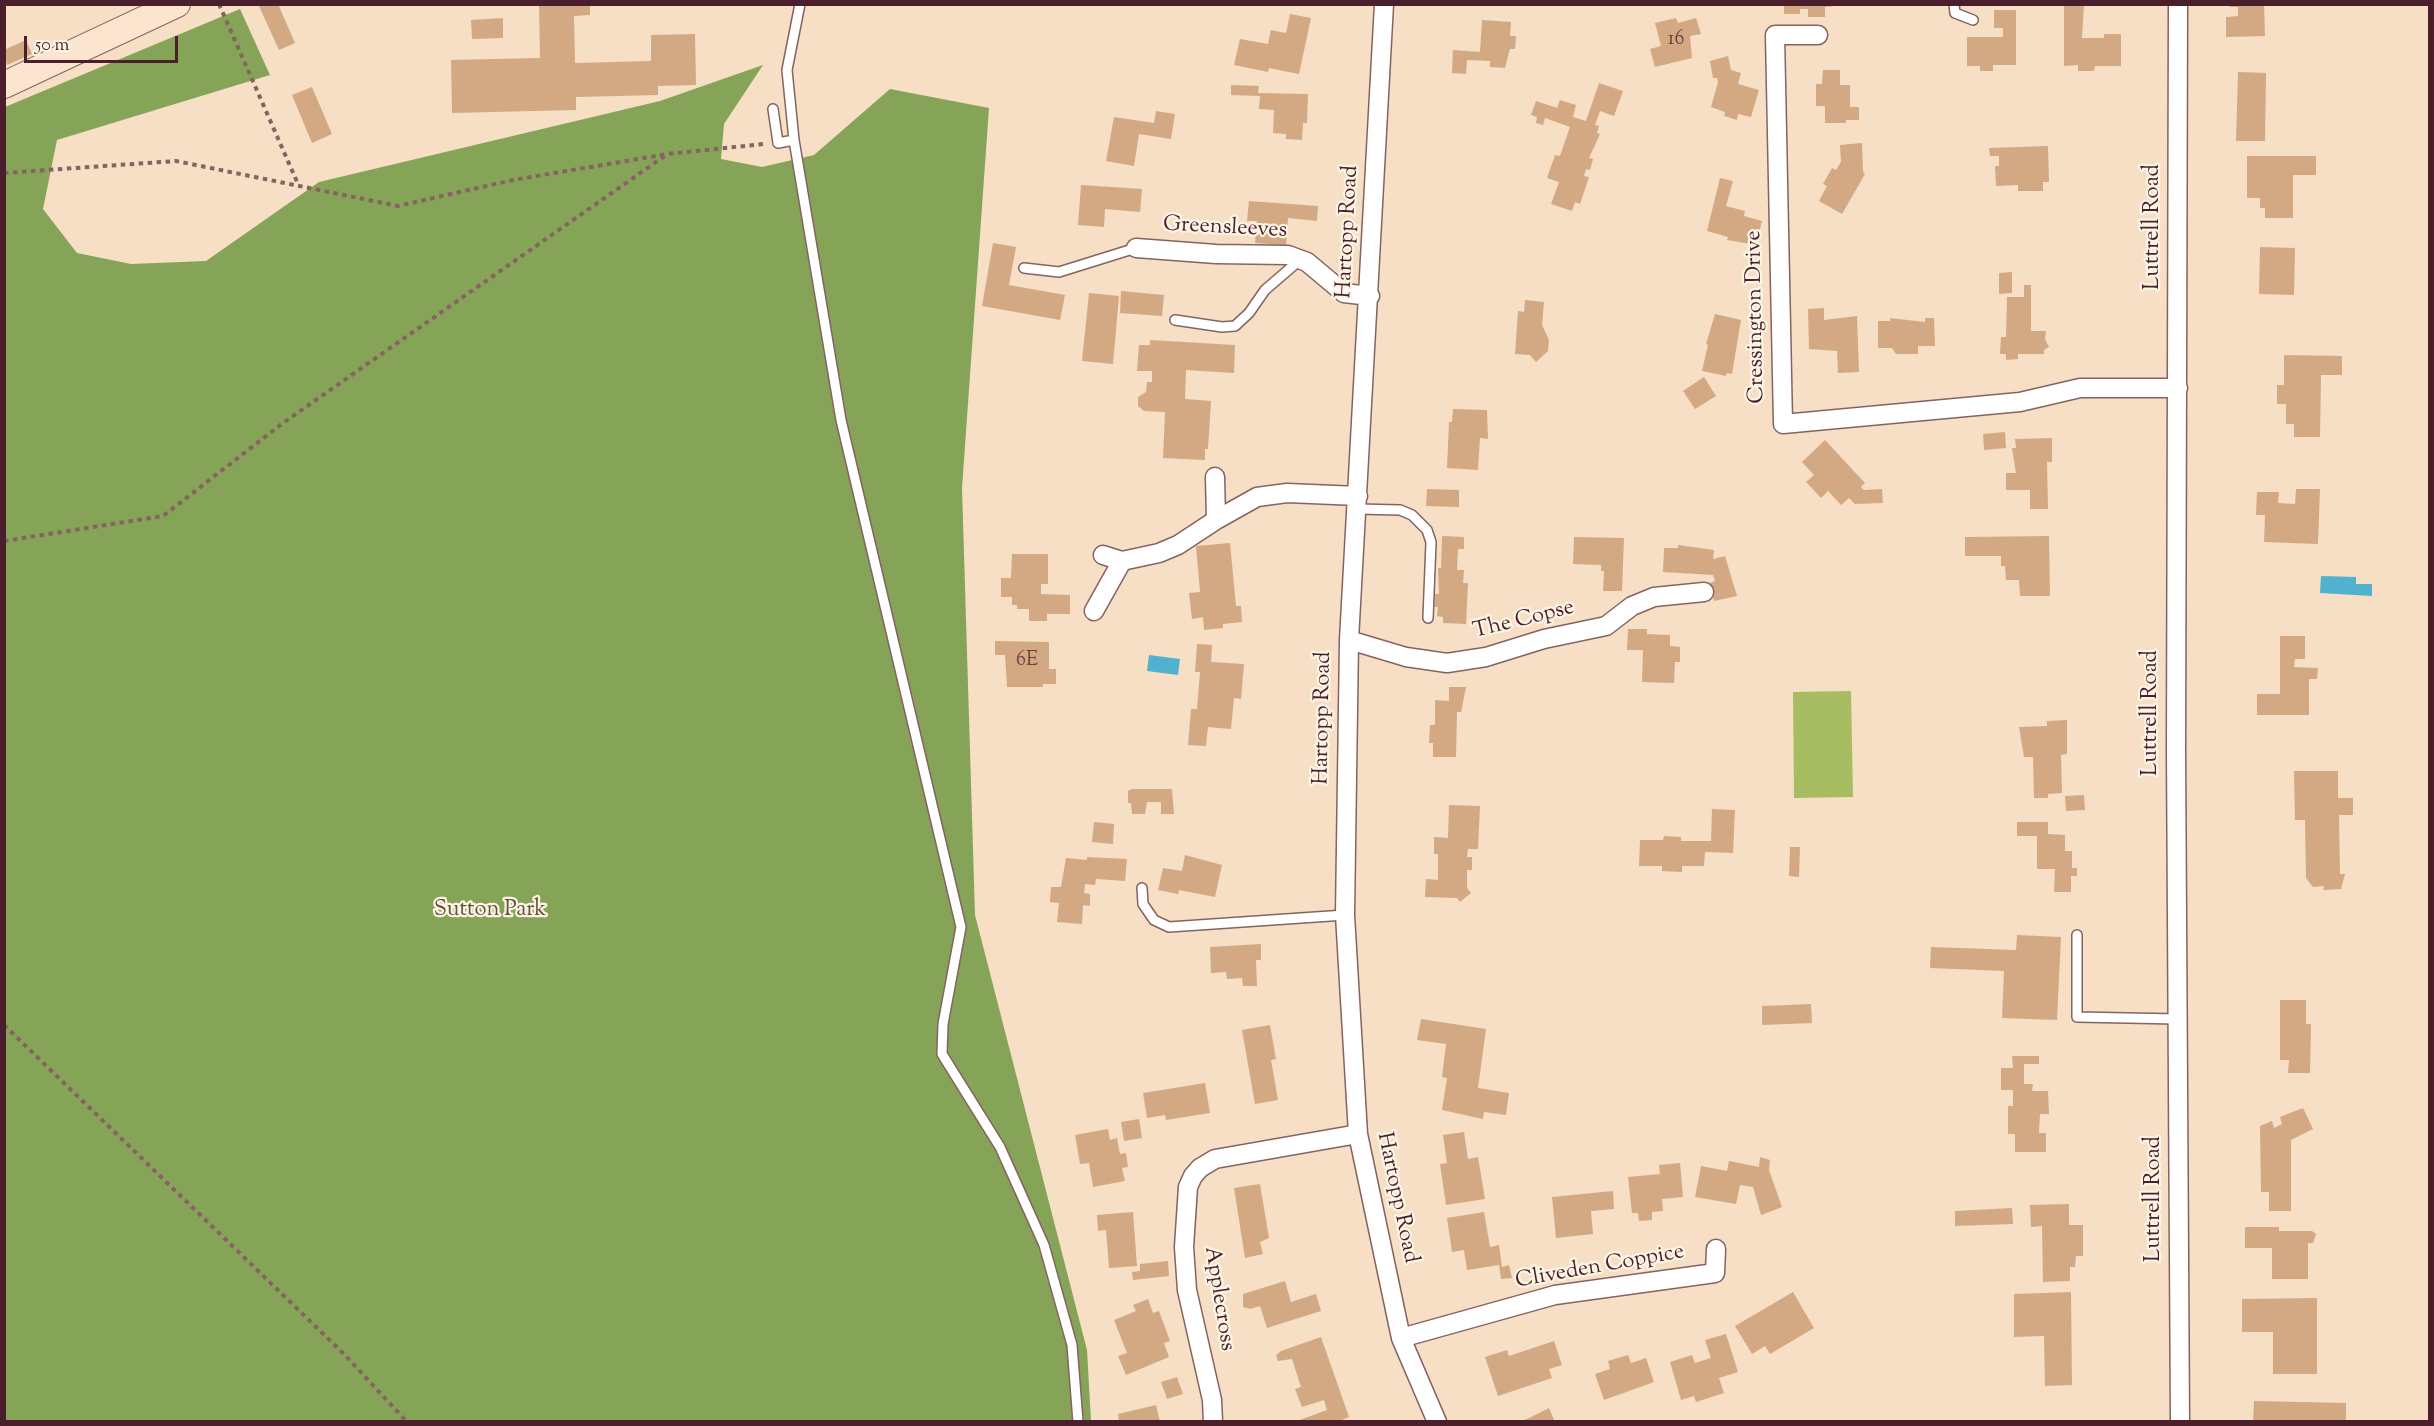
<!DOCTYPE html>
<html>
<head>
<meta charset="utf-8">
<style>
  body { margin:0 }
  #map { position:relative; width:2434px; height:1426px; overflow:hidden; background:#f6dfc4; font-family:"Sorts Mill Goudy",serif }
  canvas { display:block }
  .frame { position:absolute; inset:0; border:6px solid #4a1f2b; pointer-events:none }
  .scale { position:absolute; left:24px; top:36px; width:154px; height:27px; box-sizing:border-box; border:3px solid #4a1f2b; border-top:0; padding-left:8px; font-size:18px; line-height:21px; white-space:nowrap; color:#4a1f2b; -webkit-text-stroke:4px #fcf5e5; paint-order:stroke }
</style>
</head>
<body>
<div id="map">
<canvas width="2434" height="1426"></canvas>
<div class="frame"></div>
<div class="scale">50 m</div>
</div>
<script>
const c = document.querySelector('canvas').getContext('2d');
c.lineJoin = 'round';
function fillPath(path, color) { c.fillStyle = color; c.fill(path, 'evenodd'); }
const poly = rows => new Path2D(rows.map(r => 'M' + r).join(''));
function strokePath(path, color, width, dash) { c.strokeStyle = color; c.lineWidth = width; c.lineCap = dash ? 'butt' : 'round'; c.setLineDash(dash || []); c.stroke(path); }
function drawText(font, color, halo, rows, align = 'center') {
  c.font = font + ' "Sorts Mill Goudy",serif'; c.lineWidth = 4.5; c.setLineDash([]); c.textBaseline = 'middle'; c.strokeStyle = halo; c.fillStyle = color; for (const [text, x, y, turn = 0] of rows) {
    c.save(); c.translate(x, y); c.rotate((+turn || 0) * Math.PI / 180); c.textAlign = isNaN(turn) ? turn : align; if (halo) c.strokeText(text, 0, 0); c.fillText(text, 0, 0); c.restore();
  }
}
const green = poly([
  [1851,691,1853,797,1794,798,1793,692]
]);
const forest = poly([
  [240,9,270,75,57,140,43,209,77,253,131,264,206,261,319,182,660,101,763,65,724,124,721,159,762,167,814,155,890,89,989,108,962,488,975,915,1087,1350,1091,1421,5,1422,5,107]
]);
const water = poly([
  [2321,576,2356,577,2356,584,2372,584,2372,596,2320,593],
  [1149,655,1180,659,1178,675,1147,671]
]);
const building = poly([
  [258,4,278,4,295,43,279,50],
  [539,4,590,4,590,15,574,16,575,63,651,61,651,35,695,34,696,85,658,86,658,95,576,97,576,110,452,113,451,60,540,58],
  [1784,4,1834,4,1834,6,1825,7,1825,17,1808,17,1808,9,1800,9,1800,14,1784,14],
  [2064,4,2084,4,2082,38,2104,38,2104,34,2121,34,2121,66,2095,66,2094,71,2078,71,2078,65,2064,66],
  [2230,4,2264,4,2265,36,2226,37,2226,17,2238,16,2238,7,2230,7],
  [1994,10,2016,10,2016,65,1993,65,1993,71,1980,71,1980,66,1967,66,1967,37,2003,37,2003,28,1994,28],
  [1290,14,1311,18,1299,74,1269,68,1268,72,1234,65,1240,39,1268,44,1271,30,1286,33],
  [503,18,503,38,472,39,471,20],
  [1676,18,1678,23,1696,18,1701,34,1690,36,1692,58,1655,67,1650,49,1661,46,1655,23],
  [1482,20,1511,22,1510,36,1516,36,1515,49,1510,49,1505,68,1490,67,1490,61,1467,60,1466,74,1452,73,1453,50,1480,52],
  [26,40,32,54,7,65,4,50],
  [1728,56,1731,70,1741,73,1738,84,1759,90,1751,117,1738,114,1737,120,1724,116,1725,112,1711,107,1718,82,1717,78,1713,78,1710,61],
  [1823,70,1840,70,1840,85,1850,85,1850,107,1859,107,1859,120,1846,120,1846,123,1825,123,1825,106,1816,106,1816,84,1822,84],
  [2238,72,2266,73,2265,141,2236,141],
  [1599,83,1623,91,1614,116,1600,111,1595,125,1599,126,1597,133,1600,134,1589,158,1593,159,1590,170,1586,169,1584,176,1589,177,1580,204,1575,202,1572,211,1551,204,1559,182,1547,178,1555,155,1560,156,1570,127,1545,118,1543,125,1536,123,1537,117,1531,115,1536,101,1557,108,1560,100,1576,105,1573,117,1586,121],
  [1231,85,1259,86,1258,93,1308,94,1307,123,1303,123,1302,140,1286,139,1286,134,1273,133,1274,110,1259,109,1260,96,1231,95],
  [312,87,332,134,312,143,292,95],
  [1156,111,1175,114,1171,139,1139,134,1134,166,1106,161,1114,117,1154,123],
  [1862,143,1863,172,1865,174,1842,214,1819,201,1827,186,1823,184,1832,168,1836,170,1841,162,1840,145],
  [2048,146,2049,182,2043,182,2043,191,2018,191,2018,185,1996,186,1995,166,1999,166,1999,156,1990,156,1989,148],
  [2247,156,2316,156,2316,175,2293,175,2293,218,2265,218,2265,208,2260,208,2260,198,2247,198],
  [1720,178,1733,181,1726,206,1745,211,1744,216,1762,221,1756,245,1727,240,1728,237,1707,231],
  [1081,185,1142,189,1140,212,1105,209,1104,227,1078,225],
  [1249,201,1318,206,1317,221,1288,218,1286,245,1255,243,1257,221,1247,221],
  [993,243,1016,247,1009,285,1065,295,1060,320,982,306],
  [2260,247,2295,248,2294,295,2259,294],
  [2012,272,2012,293,1999,294,1999,273],
  [2024,285,2031,285,2031,331,2046,331,2045,339,2049,347,2044,350,2044,354,2018,354,2018,359,2006,360,2006,354,2000,354,2001,337,2006,337,2007,297,2024,297],
  [1121,291,1164,295,1162,316,1120,313],
  [1089,293,1119,296,1113,364,1082,361],
  [1525,300,1544,302,1542,325,1549,340,1548,351,1536,362,1530,355,1515,354,1518,311,1524,312],
  [1824,308,1824,320,1857,316,1859,372,1838,373,1837,351,1809,349,1808,309],
  [1715,314,1741,320,1732,374,1727,373,1726,376,1702,371,1708,345,1706,344],
  [1890,318,1925,322,1925,318,1934,318,1935,346,1918,346,1918,354,1896,354,1892,348,1878,348,1878,321,1890,321],
  [1150,340,1235,345,1234,373,1186,370,1185,399,1211,401,1208,449,1205,449,1205,460,1163,458,1165,412,1144,411,1138,406,1138,397,1146,392,1147,382,1152,382,1152,371,1137,371,1139,345,1150,345],
  [2284,355,2342,356,2342,375,2321,375,2320,437,2294,437,2294,424,2286,424,2286,404,2277,404,2277,385,2284,385],
  [1704,377,1716,396,1695,409,1683,391],
  [1453,409,1487,410,1488,439,1480,438,1478,470,1447,468,1449,422,1452,422],
  [2005,432,2006,448,1984,450,1983,434],
  [2052,438,2052,462,2047,462,2048,509,2030,509,2030,490,2006,490,2006,473,2016,473,2012,448,2016,448,2015,439],
  [1825,440,1865,483,1861,487,1864,490,1882,489,1883,503,1855,504,1849,498,1841,505,1828,491,1821,498,1806,482,1814,475,1802,462],
  [1427,489,1459,490,1459,507,1426,506],
  [2296,489,2320,489,2318,544,2264,542,2265,515,2256,515,2257,492,2279,492,2278,503,2295,504],
  [1442,536,1464,537,1464,549,1458,549,1457,570,1464,570,1463,583,1468,583,1466,624,1443,623,1443,617,1437,616,1438,607,1434,607,1435,594,1439,594,1438,568,1441,568],
  [2049,536,2050,596,2020,596,2019,580,2006,580,2005,566,2001,566,2001,556,1965,556,1965,537],
  [1574,537,1624,538,1622,591,1603,591,1604,571,1601,571,1601,565,1573,564],
  [1230,543,1236,606,1241,606,1242,622,1223,624,1223,628,1204,630,1203,617,1192,619,1189,593,1200,592,1196,546],
  [1678,545,1714,550,1713,559,1725,556,1737,596,1714,601,1710,583,1715,581,1713,575,1663,572,1664,548,1678,548],
  [1012,554,1048,554,1048,584,1041,584,1041,594,1070,595,1070,614,1047,614,1047,621,1029,621,1029,609,1017,609,1017,605,1012,605,1012,597,1001,597,1001,578,1011,578],
  [1628,629,1647,629,1647,634,1670,635,1670,646,1680,647,1680,662,1675,662,1674,683,1642,682,1643,650,1627,650],
  [2280,636,2305,636,2305,659,2295,659,2294,667,2318,668,2317,679,2309,679,2309,715,2257,715,2257,694,2280,694],
  [995,641,1049,642,1049,669,1056,669,1056,684,1043,684,1043,687,1007,687,1005,655,995,655],
  [1197,644,1212,645,1211,662,1244,664,1241,699,1234,698,1231,729,1208,727,1206,746,1188,745,1191,709,1197,709,1200,672,1195,672],
  [1449,687,1466,687,1461,712,1457,712,1456,757,1433,757,1433,743,1429,743,1430,725,1435,725,1435,700,1449,701],
  [2067,720,2067,754,2061,755,2062,793,2048,794,2048,798,2034,798,2033,757,2024,757,2019,727,2047,726,2047,721],
  [2294,771,2338,771,2338,798,2353,798,2353,815,2339,815,2340,874,2345,874,2341,889,2323,890,2324,886,2313,887,2306,878,2305,820,2295,820],
  [1132,789,1172,789,1174,814,1161,814,1161,802,1147,802,1145,814,1132,814,1131,803,1128,803,1128,791],
  [2084,795,2085,810,2066,811,2065,796],
  [1449,805,1480,806,1478,849,1468,849,1467,857,1472,857,1472,870,1467,870,1467,888,1471,893,1460,902,1457,898,1425,897,1426,879,1438,880,1438,854,1434,854,1434,837,1448,838],
  [1712,809,1735,810,1733,853,1705,852,1704,866,1682,866,1682,872,1662,871,1662,866,1639,866,1640,840,1663,840,1664,836,1681,837,1681,841,1711,841],
  [1094,822,1114,824,1113,844,1092,842],
  [2017,822,2048,822,2048,834,2065,835,2065,851,2072,851,2072,868,2077,868,2077,876,2071,876,2071,892,2054,892,2055,869,2037,869,2037,836,2017,836],
  [1790,847,1800,847,1799,877,1789,876],
  [1185,855,1222,865,1215,897,1179,890,1178,894,1158,890,1163,868,1182,871],
  [1087,857,1127,859,1125,881,1096,879,1095,885,1085,884,1084,893,1090,894,1090,906,1083,905,1082,924,1057,922,1059,903,1050,902,1051,887,1061,887,1066,858,1087,860],
  [2017,935,2061,937,2057,1020,2002,1018,2004,971,1930,968,1931,947,2016,950],
  [1261,944,1261,960,1256,960,1257,986,1243,986,1242,978,1227,979,1226,972,1211,973,1210,947],
  [2280,1000,2306,1000,2306,1024,2311,1024,2310,1073,2288,1073,2289,1060,2280,1060],
  [1811,1004,1812,1023,1762,1025,1762,1006],
  [1421,1019,1486,1029,1478,1088,1509,1093,1506,1115,1484,1112,1483,1119,1442,1110,1447,1078,1442,1077,1446,1044,1417,1040],
  [1270,1025,1276,1059,1271,1060,1278,1100,1255,1104,1242,1030],
  [2012,1056,2039,1056,2039,1064,2024,1064,2024,1084,2033,1084,2032,1091,2048,1091,2049,1114,2040,1114,2039,1133,2046,1133,2046,1152,2015,1152,2015,1134,2008,1134,2008,1106,2013,1106,2013,1090,2001,1090,2001,1068,2013,1068],
  [1205,1083,1210,1113,1166,1120,1165,1115,1147,1118,1143,1093],
  [2303,1108,2313,1129,2291,1140,2291,1211,2269,1211,2269,1192,2261,1192,2260,1126,2272,1121,2274,1128,2282,1124,2280,1117],
  [1139,1119,1142,1138,1124,1141,1121,1122],
  [1108,1129,1110,1140,1117,1138,1120,1154,1126,1153,1128,1167,1122,1168,1125,1181,1093,1187,1089,1163,1080,1164,1075,1135],
  [1464,1132,1468,1159,1478,1157,1485,1199,1446,1205,1440,1164,1447,1163,1443,1135],
  [1760,1157,1770,1160,1769,1170,1782,1207,1761,1215,1753,1187,1740,1185,1736,1204,1695,1197,1701,1166,1727,1171,1729,1161,1759,1167],
  [1680,1163,1683,1197,1662,1199,1663,1211,1652,1212,1652,1220,1639,1221,1638,1213,1632,1213,1628,1177,1660,1174,1659,1165],
  [1260,1184,1269,1238,1260,1242,1263,1254,1245,1258,1234,1188],
  [1613,1191,1614,1209,1591,1211,1593,1234,1556,1238,1552,1197],
  [2069,1204,2069,1225,2083,1225,2083,1256,2076,1256,2075,1267,2070,1267,2070,1281,2043,1282,2042,1226,2031,1227,2030,1205],
  [2012,1208,2013,1224,1955,1226,1955,1211],
  [1133,1212,1137,1266,1109,1268,1106,1230,1098,1231,1097,1215],
  [1484,1212,1490,1247,1499,1245,1502,1267,1509,1265,1512,1278,1501,1279,1499,1265,1467,1270,1464,1250,1452,1252,1447,1218],
  [2245,1227,2279,1227,2279,1231,2312,1231,2316,1234,2313,1243,2308,1243,2308,1279,2272,1279,2272,1248,2245,1248],
  [1168,1261,1169,1276,1133,1280,1132,1272,1140,1271,1140,1264],
  [1285,1281,1291,1302,1316,1294,1321,1311,1267,1328,1260,1306,1250,1309,1243,1307,1243,1294],
  [1793,1292,1814,1328,1770,1354,1765,1346,1752,1354,1735,1326],
  [2071,1292,2072,1385,2045,1386,2044,1336,2014,1337,2014,1294],
  [2317,1298,2317,1374,2273,1374,2273,1332,2242,1332,2242,1299],
  [1148,1299,1153,1313,1159,1311,1170,1341,1164,1343,1169,1357,1126,1375,1118,1356,1127,1353,1114,1320,1136,1311,1133,1305],
  [1726,1334,1738,1372,1719,1378,1724,1393,1696,1402,1694,1396,1681,1400,1670,1362,1692,1355,1695,1363,1711,1358,1705,1340],
  [1321,1337,1349,1417,1337,1422,1294,1422,1327,1410,1324,1400,1302,1407,1295,1389,1301,1387,1292,1359,1278,1361,1276,1355,1281,1351],
  [1554,1341,1562,1365,1549,1369,1552,1378,1498,1396,1485,1357,1507,1350,1509,1356],
  [1628,1355,1631,1363,1646,1358,1654,1382,1604,1400,1595,1374,1610,1369,1608,1361],
  [1177,1377,1183,1394,1167,1399,1161,1382],
  [2254,1401,2346,1403,2346,1422,2253,1422],
  [1156,1405,1160,1422,1119,1422,1118,1414],
  [1549,1408,1555,1422,1521,1422]
]);
const path = poly([
  [219,4,298,184],
  [4,173,176,161,398,206,513,180,667,154,764,144],
  [4,541,163,516,283,423,666,155],
  [4,1025,344,1354,407,1422]
]);
const service = poly([
  [800,4,787,70,794,140,841,420,961,927,943,1024,942,1054,1000,1147,1044,1245,1072,1345,1078,1422],
  [1954,4,1955,13,1973,20],
  [773,109,778,143,794,140],
  [1024,268,1059,272,1136,248],
  [1175,320,1222,327,1235,326,1249,313,1265,290,1301,259],
  [1357,509,1400,510,1412,515,1427,530,1431,542,1428,618],
  [1142,888,1143,904,1154,920,1169,927,1345,915],
  [2077,935,2077,1017,2178,1019]
]);
const minor = poly([
  [1384,4,1349,640,1345,915,1358,1134,1401,1338,1437,1422],
  [2178,4,2176,750,2180,1422],
  [1818,35,1775,35,1783,424,2020,402,2080,388,2178,388],
  [1136,248,1216,254,1288,255,1307,262,1344,293,1370,296],
  [1215,477,1216,520],
  [1103,555,1122,561,1159,553,1178,545,1216,520,1257,497,1287,493,1358,496],
  [1094,611,1122,561],
  [1349,640,1406,657,1447,663,1486,657,1544,639,1606,626,1632,606,1654,597,1704,592],
  [1401,1338,1555,1295,1715,1273,1716,1249],
  [1213,1422,1212,1400,1187,1290,1184,1247,1188,1187,1193,1176,1200,1168,1215,1159,1358,1134]
]);
const secondary = poly([
  [4,85,177,4]
]);
const numberNames = [
  ["16",1676,41],
  ["6E",1027,662]
];
const streetNames = [
  ["Luttrell Road",2154,227,-90],
  ["Greensleeves",1225,229,3],
  ["Hartopp Road",1349,232,-87],
  ["Cressington Drive",1757,317,-91],
  ["The Copse",1524,621,-14],
  ["Luttrell Road",2152,713,-90],
  ["Hartopp Road",1324,718,-89],
  ["Hartopp Road",1396,1198,78],
  ["Luttrell Road",2155,1199,-90],
  ["Cliveden Coppice",1600,1268,-10],
  ["Applecross",1218,1299,81]
];
const parkNames = [
  ["Sutton Park",490,911]
];
fillPath(green, '#a8bd62');
fillPath(forest, '#86a458');
fillPath(water, '#50b2cf');
fillPath(building, '#d2a983');
strokePath(service, '#866261', 12);
strokePath(minor, '#866261', 21);
strokePath(secondary, '#866261', 28);
strokePath(path, '#866261', 4, [4.5, 4.5]);
strokePath(service, '#fff', 9);
strokePath(minor, '#fff', 18);
strokePath(secondary, '#fbe5cf', 26);
drawText('20px', '#6c4241', null, numberNames);
drawText('22px', '#4a1f2b', '#fcf5e5', streetNames);
drawText('22px', '#664e3c', '#fcf5e5', parkNames);
</script>
</body>
</html>
